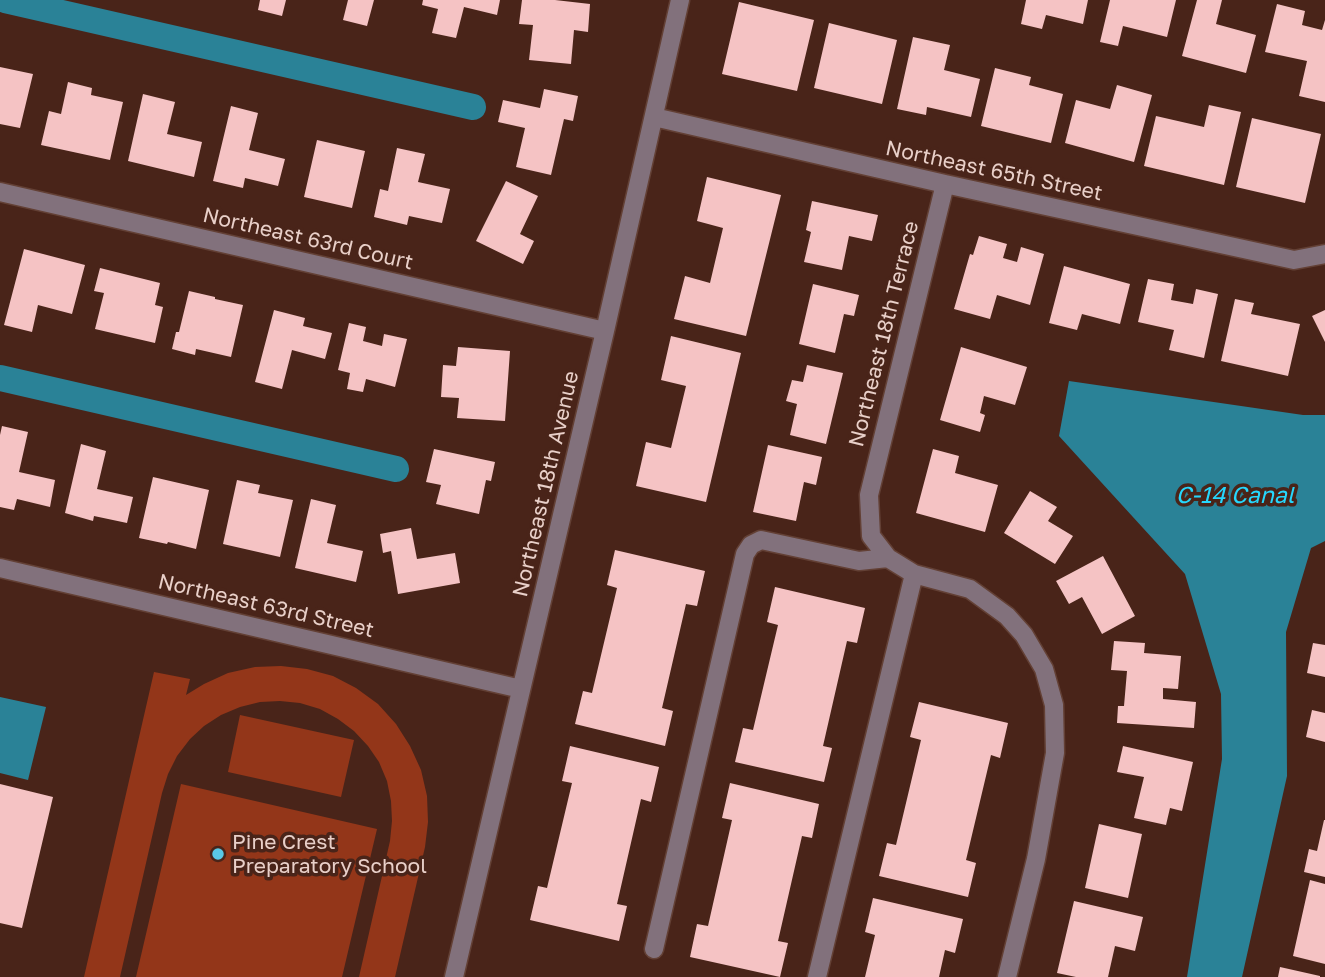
<!DOCTYPE html>
<html>
<head>
<meta charset="utf-8">
<style>
  body { margin:0 }
  canvas { display:block; background:#492419 }
</style>
</head>
<body>
<canvas width="1325" height="977"></canvas>
<script>
const c = document.querySelector('canvas').getContext('2d');
c.lineJoin = 'round';
function fillPath(path, color) { c.fillStyle = color; c.fill(path, 'evenodd'); }
const poly = rows => new Path2D(rows.map(r => 'M' + r).join(''));
function strokePath(path, color, width, dash) { c.strokeStyle = color; c.lineWidth = width; c.lineCap = dash ? 'butt' : 'round'; c.setLineDash(dash || []); c.stroke(path); }
function drawText(font, color, halo, rows, align = 'center') {
  c.font = font + ' "Golos Text",sans-serif'; c.lineWidth = 7; c.setLineDash([]); c.textBaseline = 'middle'; c.strokeStyle = halo; c.fillStyle = color; for (const [text, x, y, turn = 0] of rows) {
    c.save(); c.translate(x, y); c.rotate((+turn || 0) * Math.PI / 180); c.textAlign = isNaN(turn) ? turn : align; if (halo) c.strokeText(text, 0, 0); c.fillText(text, 0, 0); c.restore();
  }
}
const green = poly([
  [281,666,307,669,333,676,356,688,378,704,396,724,410,746,421,770,427,796,428,822,425,847,395,977,359,977,390,841,392,821,391,801,387,781,379,762,368,746,354,731,338,719,320,709,300,703,280,701,260,702,240,707,221,715,204,726,190,739,177,756,168,774,162,793,120,977,84,977,154,672,190,679,186,695,204,684,228,673,255,667],
  [240,715,354,740,341,797,228,772],
  [181,784,377,829,342,977,136,977]
]);
const water = poly([
  [1069,381,1303,415,1325,415,1325,541,1311,548,1286,632,1287,776,1242,977,1187,977,1222,759,1221,694,1185,574,1059,436],
  [0,697,46,707,28,780,0,773]
]);
const canal = poly([
  [5,0,473,107],
  [0,378,396,469]
]);
const building = poly([
  [260,0,286,0,282,16,258,10],
  [348,0,374,0,367,26,343,20],
  [423,0,500,0,497,15,464,7,456,38,432,33,438,9,422,5],
  [522,0,555,0,590,4,588,32,574,30,571,64,529,60,533,25,519,24],
  [1026,0,1088,0,1083,24,1046,15,1042,29,1021,24],
  [1110,0,1176,0,1167,37,1123,26,1118,46,1100,42],
  [1197,0,1222,0,1216,24,1256,35,1246,73,1182,56],
  [739,2,814,20,797,91,722,74],
  [1277,4,1305,11,1302,25,1322,30,1325,20,1325,102,1299,96,1307,61,1265,52],
  [829,23,897,40,882,104,814,88],
  [913,37,950,45,944,70,980,79,971,117,927,107,926,115,897,109],
  [0,67,33,74,20,128,0,124],
  [995,68,1031,77,1029,85,1063,94,1051,143,981,126],
  [68,82,92,88,91,95,123,102,110,160,41,145,49,111,61,114],
  [1117,85,1152,95,1134,162,1065,143,1076,100,1110,109],
  [544,89,578,96,573,121,564,119,551,175,516,167,525,128,498,122,503,100,540,108],
  [143,94,175,102,167,134,202,142,194,177,128,161],
  [1209,105,1241,112,1224,185,1144,166,1156,116,1204,127],
  [231,106,258,113,249,150,285,159,278,186,245,178,243,188,213,181],
  [1252,118,1321,134,1305,203,1236,187],
  [317,140,365,151,352,208,304,197],
  [397,148,425,154,418,182,450,189,442,223,409,216,407,225,374,217,380,189,388,191],
  [707,177,781,195,746,336,674,319,685,276,710,283,723,228,697,221],
  [506,181,538,196,520,234,534,241,523,264,476,241],
  [812,201,878,215,872,241,849,236,842,270,804,262,811,232,806,230],
  [979,236,1007,244,1003,258,1017,262,1021,247,1044,254,1030,305,997,295,990,319,954,309,970,254,973,255],
  [24,249,85,265,72,314,38,305,32,332,4,325],
  [1064,266,1130,284,1120,324,1082,314,1077,330,1049,323],
  [100,268,160,283,155,305,163,307,155,343,95,329,104,293,94,291],
  [1148,279,1174,284,1171,300,1193,304,1196,289,1218,294,1204,358,1169,350,1174,330,1138,322],
  [813,284,859,295,854,316,844,314,835,353,799,344],
  [189,291,215,297,215,299,243,305,231,357,196,349,195,355,172,349,176,332,179,332],
  [1235,299,1254,303,1251,314,1300,324,1288,376,1221,361],
  [274,310,305,318,303,326,332,333,325,359,292,350,282,389,255,382],
  [1325,310,1325,342,1312,316],
  [349,323,366,327,363,341,382,346,384,334,407,339,395,387,366,379,363,392,347,389,350,373,338,370],
  [671,336,741,353,706,502,636,486,646,442,671,448,686,386,661,380],
  [458,347,510,351,505,421,457,418,459,398,441,397,443,365,456,366],
  [961,347,1027,367,1015,405,984,396,980,413,985,415,980,432,940,420],
  [807,365,843,373,826,444,790,435,797,404,786,401,792,380,803,382],
  [2,426,28,432,19,472,55,480,50,507,17,499,14,510,0,507,0,435],
  [81,444,106,451,97,489,133,497,127,523,94,516,93,521,65,513],
  [768,445,822,457,816,485,804,482,796,521,753,512],
  [434,449,495,462,491,481,486,480,479,514,436,504,441,485,426,482],
  [933,449,959,456,955,473,998,485,985,532,916,513],
  [153,477,209,490,196,549,168,542,167,544,139,538],
  [237,480,260,485,258,493,293,500,280,557,223,544],
  [1030,491,1057,507,1048,521,1073,536,1055,564,1004,533],
  [311,499,336,505,327,543,363,551,356,582,295,568],
  [411,528,417,559,455,553,460,583,398,594,391,551,383,553,380,534],
  [615,550,705,571,697,606,686,604,662,708,673,711,665,746,575,724,583,691,592,693,617,588,607,585],
  [1103,556,1135,616,1102,634,1082,597,1069,604,1056,581],
  [775,587,865,608,857,643,847,641,823,746,832,748,824,782,735,762,743,728,753,730,778,625,767,622],
  [1114,641,1145,643,1144,653,1181,656,1178,689,1163,688,1163,699,1196,702,1194,728,1117,723,1118,706,1124,706,1127,671,1111,670],
  [1313,643,1325,645,1325,677,1307,673],
  [919,702,1008,723,1000,758,991,755,966,860,976,863,968,897,879,876,887,843,896,845,921,740,910,737],
  [1312,710,1325,713,1325,742,1306,737],
  [570,746,659,767,651,802,641,799,617,904,627,906,619,941,530,920,538,886,547,888,572,783,562,781],
  [1123,746,1193,762,1182,811,1170,808,1166,825,1134,818,1144,777,1117,772],
  [730,783,819,804,812,838,802,836,778,941,788,943,780,977,690,957,697,924,708,926,732,820,722,818],
  [0,784,53,797,22,928,0,923],
  [1324,820,1325,820,1325,877,1304,872,1309,849,1317,851],
  [1099,824,1142,834,1128,898,1085,888],
  [1310,880,1325,884,1325,964,1293,956],
  [873,898,963,919,955,953,945,950,939,977,865,977,875,935,865,932],
  [1074,901,1143,917,1135,951,1115,946,1108,977,1076,977,1057,973],
  [1280,967,1320,976,1320,977,1278,977]
]);
const minor = poly([
  [654,117,945,184,1294,260,1325,254],
  [945,184,869,495,871,536,888,558,914,574,970,589,1007,616,1024,635,1044,669,1054,705,1055,753,1036,859,1007,977],
  [0,192,605,331],
  [0,568,521,689],
  [654,949,745,554,751,545,761,540,859,561,888,558],
  [454,977,605,331,680,0],
  [817,977,914,574]
]);
const markers = [
  [218,854,7,"#59c8e5"]
];
const streetNames = [
  ["Northeast 65th Street",994,171,12],
  ["Northeast 63rd Court",308,239,13],
  ["Northeast 18th Terrace",884,334,-76],
  ["Northeast 18th Avenue",546,484,-77],
  ["Northeast 63rd Street",266,606,13]
];
const poiNames = [
  ["Pine Crest",232,842],
  ["Preparatory School",232,866]
];
const waterNames = [
  ["C-14 Canal",1235,496]
];
fillPath(green, '#933619');
fillPath(water, '#2a8297');
strokePath(canal, '#2a8297', 26);
fillPath(building, '#f5c3c4');
strokePath(minor, '#634035', 21);
strokePath(minor, '#82717c', 18);
for (const [x, y, r, color] of markers) { const dot = new Path2D(); dot.arc(x, y, r, 0, 2 * Math.PI); c.fillStyle = color; c.fill(dot); strokePath(dot, '#492419', 2.5); }
drawText('21px', '#e9d0c9', '#492419', streetNames);
drawText('21px', '#e9d0c9', '#492419', poiNames, 'left');
drawText('italic 23px', '#26d7fd', '#492419', waterNames);
</script>
</body>
</html>
